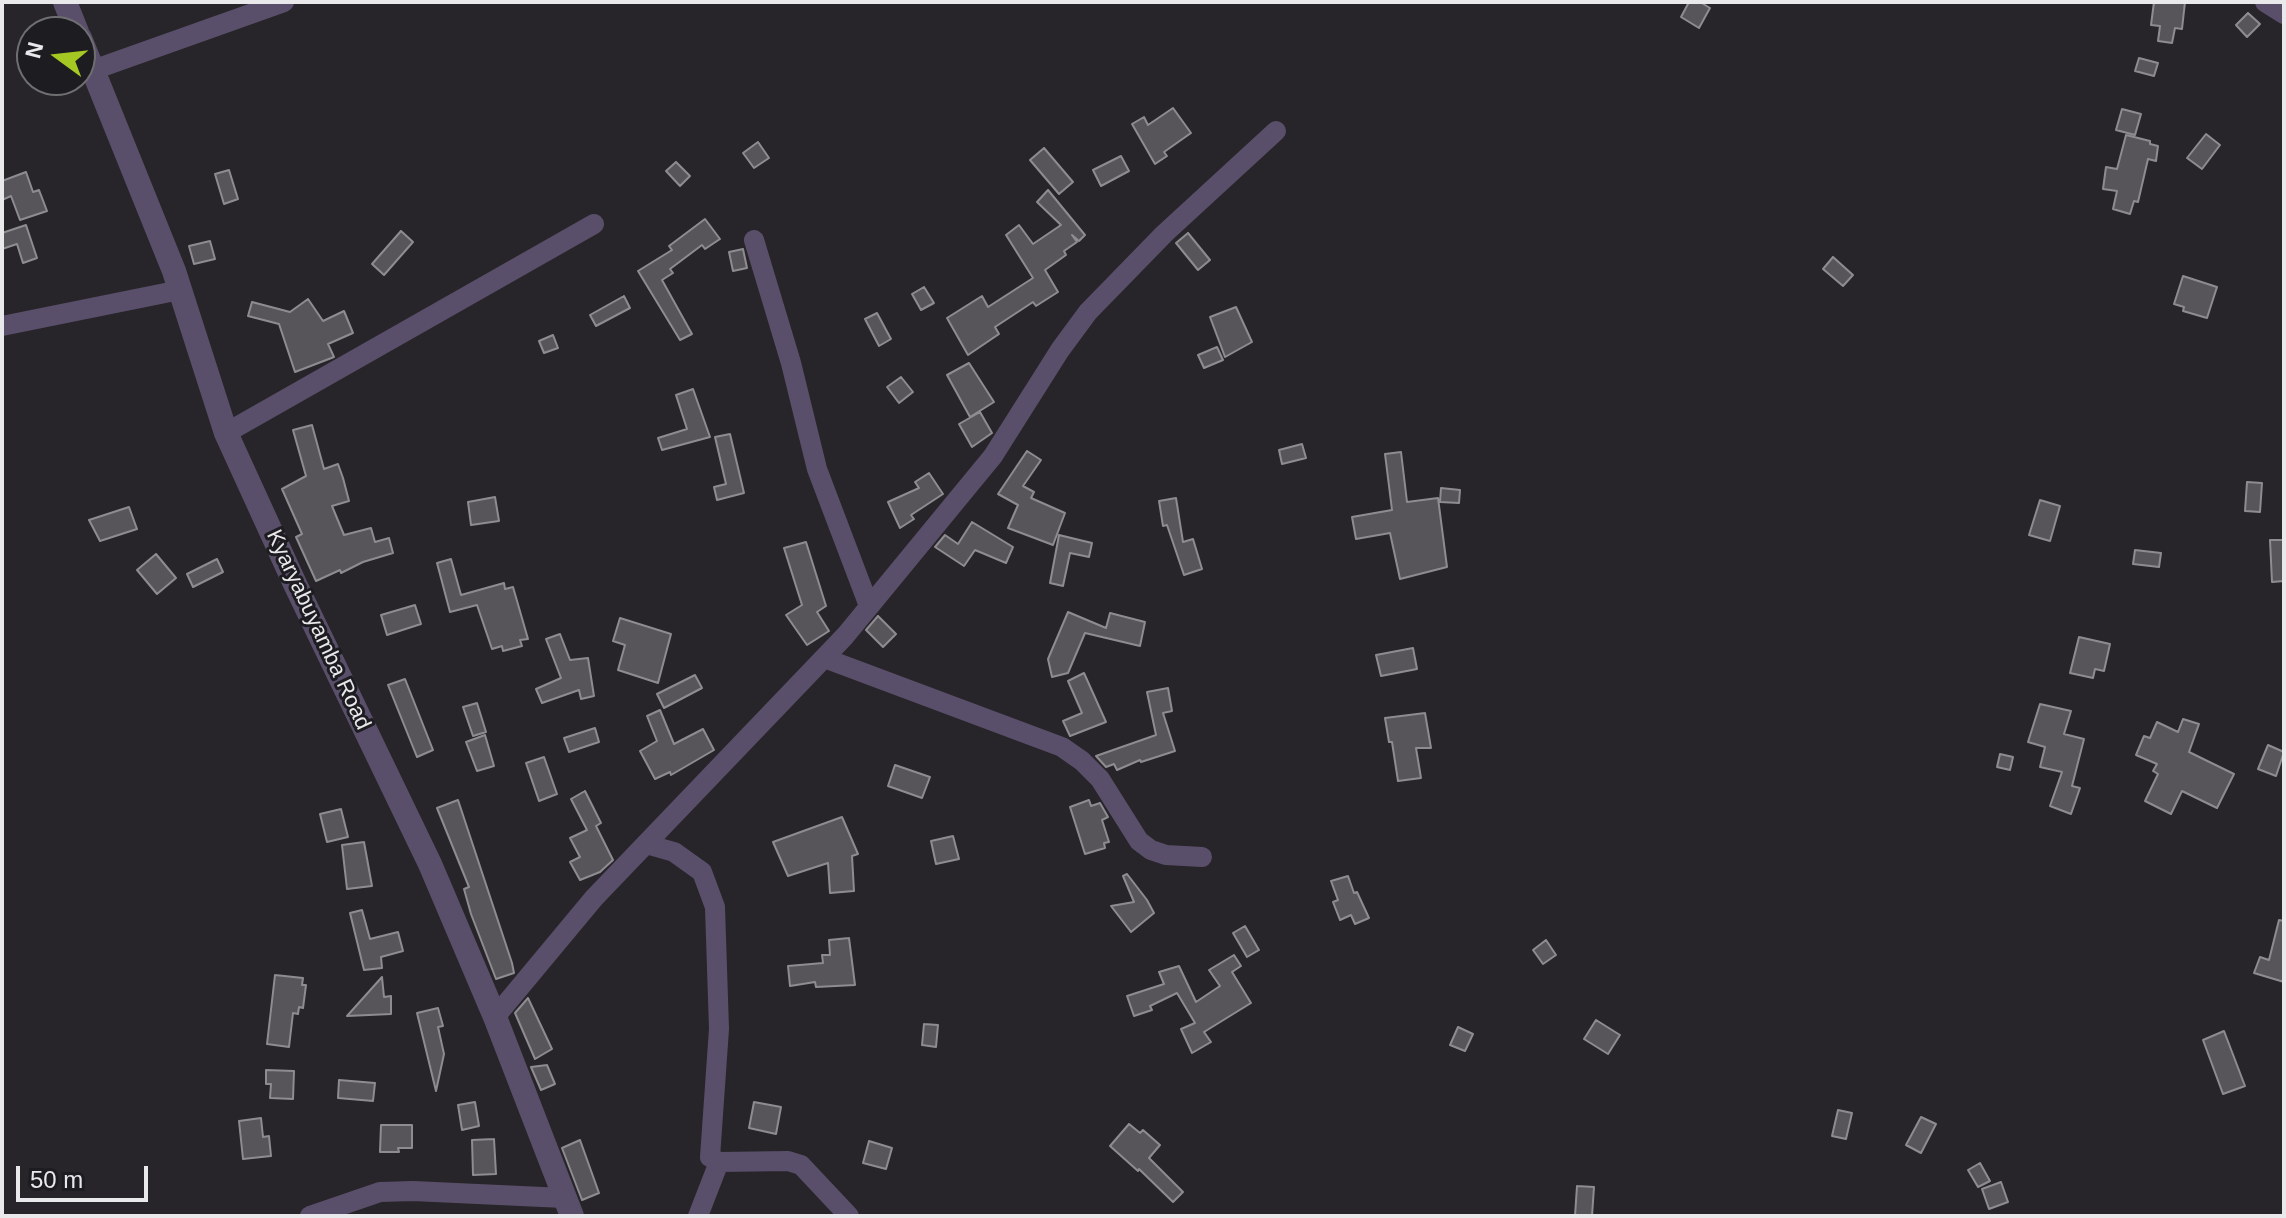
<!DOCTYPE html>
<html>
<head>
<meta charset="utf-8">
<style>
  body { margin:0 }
  #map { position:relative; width:2286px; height:1218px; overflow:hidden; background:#272529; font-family:Arial,sans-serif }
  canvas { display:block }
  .frame { position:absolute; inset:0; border:4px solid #e9e8eb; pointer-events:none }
  .north { position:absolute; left:16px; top:16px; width:80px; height:80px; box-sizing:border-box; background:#1d1c20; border:2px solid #6f6e71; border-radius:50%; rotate:285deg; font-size:22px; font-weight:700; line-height:32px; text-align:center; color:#e9e8eb }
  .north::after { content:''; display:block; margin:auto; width:28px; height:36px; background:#a5c822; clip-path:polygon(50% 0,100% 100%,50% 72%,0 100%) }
  .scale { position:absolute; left:16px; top:1166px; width:132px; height:36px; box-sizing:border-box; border:4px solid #e9e8eb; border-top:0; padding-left:10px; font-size:24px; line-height:28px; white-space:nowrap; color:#e9e8eb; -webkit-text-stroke:6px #1d1c20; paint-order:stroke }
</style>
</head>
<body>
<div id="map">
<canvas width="2286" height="1218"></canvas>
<div class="frame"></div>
<div class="north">N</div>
<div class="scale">50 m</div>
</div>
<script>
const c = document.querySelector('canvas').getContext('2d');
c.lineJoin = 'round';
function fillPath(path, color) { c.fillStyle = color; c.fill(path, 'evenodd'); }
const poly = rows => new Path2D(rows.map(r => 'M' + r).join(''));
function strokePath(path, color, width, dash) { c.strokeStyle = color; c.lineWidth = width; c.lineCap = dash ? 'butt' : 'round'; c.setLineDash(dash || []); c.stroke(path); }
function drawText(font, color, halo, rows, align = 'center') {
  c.font = font + ' Arial,sans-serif'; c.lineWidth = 6; c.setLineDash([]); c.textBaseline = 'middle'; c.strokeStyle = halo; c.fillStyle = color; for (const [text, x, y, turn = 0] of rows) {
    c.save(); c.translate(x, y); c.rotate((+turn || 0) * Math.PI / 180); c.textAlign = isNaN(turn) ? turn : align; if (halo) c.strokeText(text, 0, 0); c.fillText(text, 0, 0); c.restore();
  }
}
const building = poly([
  [1689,2,1700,2,1710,8,1699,28,1681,17,1689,2],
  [2154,2,2185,2,2182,29,2175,28,2172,43,2158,41,2160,26,2151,25,2154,2],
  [2248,13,2260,24,2247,37,2236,25,2248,13],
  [2139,58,2158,63,2154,76,2135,71,2139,58],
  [1173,108,1191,133,1164,152,1167,156,1155,164,1132,124,1144,117,1148,125,1173,108],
  [2122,109,2141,114,2135,135,2116,130,2122,109],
  [2206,134,2220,145,2202,169,2187,158,2206,134],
  [2126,135,2150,141,2150,144,2158,146,2156,161,2148,159,2138,202,2134,201,2130,214,2113,209,2117,191,2103,189,2106,167,2117,169,2126,135],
  [758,142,769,158,754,168,743,153,758,142],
  [1044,148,1073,182,1059,194,1030,160,1044,148],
  [1121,156,1129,171,1101,186,1093,170,1121,156],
  [676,162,690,176,680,186,666,171,676,162],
  [229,170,238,199,224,204,215,174,229,170],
  [26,172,33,192,39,190,47,211,20,220,11,196,2,200,2,181,26,172],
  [1048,190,1085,235,1079,241,1072,235,1077,242,1064,251,1066,255,1045,270,1058,292,1036,306,1033,302,995,327,999,334,968,355,947,318,982,296,988,307,1033,278,1006,235,1019,225,1033,244,1061,225,1037,202,1048,190],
  [705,219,720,239,705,249,702,245,670,269,673,273,662,280,692,334,680,340,638,271,672,250,669,246,705,219],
  [26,225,37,258,23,263,17,244,2,249,2,233,26,225],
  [401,231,413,242,384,275,372,264,401,231],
  [1188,233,1210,260,1198,270,1176,243,1188,233],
  [210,241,215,259,194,264,189,246,210,241],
  [743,249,747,268,733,271,729,252,743,249],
  [1833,257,1853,275,1843,286,1823,269,1833,257],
  [2183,276,2217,287,2207,318,2183,311,2184,307,2174,304,2183,276],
  [924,287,934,303,921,310,912,294,924,287],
  [624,296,630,308,596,326,590,315,624,296],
  [308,299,323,321,344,311,353,333,328,344,334,357,295,372,279,324,248,316,252,302,290,312,308,299],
  [1236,307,1252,342,1225,357,1210,317,1236,307],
  [877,313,891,339,879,346,865,319,877,313],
  [553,335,558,348,544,353,539,341,553,335],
  [1217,347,1223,360,1204,368,1198,355,1217,347],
  [969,363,994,402,970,417,947,375,969,363],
  [901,377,913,392,899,403,887,387,901,377],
  [693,389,710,437,662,450,658,438,687,429,676,395,693,389],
  [980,412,992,433,972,447,959,424,980,412],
  [312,425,324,469,338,464,343,478,349,501,332,506,344,535,371,528,375,542,389,538,393,553,363,562,341,573,340,570,316,581,296,537,302,534,282,489,306,476,293,430,312,425],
  [730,434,744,493,717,500,714,487,726,484,715,437,730,434],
  [1302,444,1306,458,1282,464,1279,450,1302,444],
  [1027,451,1041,460,1023,486,1034,492,1031,498,1065,513,1053,545,1008,528,1018,505,998,494,1027,451],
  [1401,452,1407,502,1438,498,1447,567,1400,579,1390,533,1356,539,1352,517,1392,510,1385,454,1401,452],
  [929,473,943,494,911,515,914,519,900,528,888,502,919,488,915,482,929,473],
  [2247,482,2262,483,2260,512,2245,511,2247,482],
  [1441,488,1460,490,1459,503,1440,502,1441,488],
  [495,497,499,521,471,525,468,502,495,497],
  [1176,498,1183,542,1193,539,1202,569,1184,575,1167,525,1163,526,1159,501,1176,498],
  [2040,500,2060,506,2050,541,2029,535,2040,500],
  [129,507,137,529,100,541,89,520,129,507],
  [972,522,1013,547,1006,563,975,550,964,566,935,547,945,535,958,544,972,522],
  [1059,535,1092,543,1089,557,1070,553,1063,586,1050,583,1059,535],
  [2270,540,2284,540,2284,581,2272,582,2270,540],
  [806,542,826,606,817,612,829,631,807,645,786,615,802,605,784,548,806,542],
  [2135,550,2161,553,2159,567,2133,564,2135,550],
  [156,554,176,578,157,594,137,570,156,554],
  [217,559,223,572,193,587,187,574,217,559],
  [451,559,461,595,504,583,505,589,513,587,528,639,520,640,522,646,503,651,502,646,492,649,477,605,450,612,437,563,451,559],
  [415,605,421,624,387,635,381,615,415,605],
  [1068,612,1106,628,1110,613,1145,622,1140,646,1085,633,1068,673,1052,677,1048,659,1068,612],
  [878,616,896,634,883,647,866,630,878,616],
  [620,618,671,634,658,683,618,670,625,645,613,641,620,618],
  [560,634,570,660,588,658,594,696,581,699,579,690,542,703,536,689,561,678,546,639,560,634],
  [2079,637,2110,644,2104,671,2095,669,2093,678,2070,673,2079,637],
  [1413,648,1417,669,1381,676,1376,655,1413,648],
  [1084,673,1106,722,1070,736,1063,721,1082,713,1068,681,1084,673],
  [695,675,702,688,664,708,657,694,695,675],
  [405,679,433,750,417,757,388,685,405,679],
  [1168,688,1172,711,1163,713,1175,751,1141,762,1140,760,1117,770,1114,764,1106,767,1096,756,1156,735,1147,692,1168,688],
  [477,703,486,732,473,736,463,707,477,703],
  [2040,704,2071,711,2064,734,2084,739,2072,786,2080,788,2071,814,2050,806,2062,772,2040,767,2045,747,2028,742,2040,704],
  [660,710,674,744,703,729,714,750,671,775,670,772,655,779,640,751,657,741,647,716,660,710],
  [1425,713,1431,748,1416,748,1421,778,1398,781,1392,742,1389,742,1385,718,1425,713],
  [2183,719,2199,724,2189,752,2234,774,2217,808,2182,791,2171,814,2145,801,2158,774,2153,771,2157,764,2136,755,2144,736,2150,738,2157,722,2178,732,2183,719],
  [595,728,599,742,569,752,564,738,595,728],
  [485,735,494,766,477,771,466,742,485,735],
  [2268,745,2284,752,2276,776,2258,769,2268,745],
  [2000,754,2013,757,2010,770,1997,767,2000,754],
  [544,757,557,794,539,801,526,763,544,757],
  [895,765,930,777,922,798,888,786,895,765],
  [585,791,601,823,596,826,613,860,600,872,580,880,570,862,580,857,570,838,587,830,571,799,585,791],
  [458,800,512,963,514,973,496,979,471,914,464,889,469,887,437,808,458,800],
  [1089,800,1091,806,1100,803,1108,817,1102,820,1109,842,1104,843,1105,848,1085,854,1070,807,1089,800],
  [341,809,348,837,327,842,320,814,341,809],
  [842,817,858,854,852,856,854,891,830,893,828,863,788,876,773,842,842,817],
  [953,836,959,859,936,864,931,841,953,836],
  [364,842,372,886,347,889,342,845,364,842],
  [1127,874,1147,900,1154,913,1131,932,1111,906,1134,902,1123,876,1127,874],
  [1348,876,1354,893,1357,892,1369,918,1355,924,1351,915,1340,920,1333,902,1338,900,1331,881,1348,876],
  [362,910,370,939,398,932,403,951,381,957,382,968,364,970,350,913,362,910],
  [2279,920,2284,921,2284,982,2254,973,2260,957,2269,960,2279,920],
  [1245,926,1259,950,1247,957,1233,933,1245,926],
  [849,938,855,985,816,987,815,982,790,986,788,966,823,963,822,955,830,955,829,940,849,938],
  [1546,940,1556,955,1543,964,1533,950,1546,940],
  [1234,955,1241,966,1232,972,1251,1003,1204,1032,1211,1042,1192,1053,1181,1029,1195,1023,1177,993,1150,1006,1152,1010,1134,1016,1127,996,1164,984,1159,972,1179,966,1196,1002,1220,986,1209,970,1234,955],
  [275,975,303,978,302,985,306,985,303,1008,299,1007,298,1014,293,1013,289,1047,267,1044,275,975],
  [382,977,384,997,391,996,391,1014,347,1016,382,977],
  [528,998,552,1049,535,1059,515,1013,528,998],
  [438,1008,443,1026,438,1027,444,1054,436,1091,417,1013,438,1008],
  [1596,1020,1620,1035,1608,1054,1584,1039,1596,1020],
  [924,1024,938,1025,936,1047,922,1045,924,1024],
  [1458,1027,1473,1034,1465,1051,1450,1045,1458,1027],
  [2224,1031,2245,1086,2223,1094,2203,1040,2224,1031],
  [547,1065,555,1084,541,1090,531,1067,547,1065],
  [266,1070,294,1071,293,1099,270,1098,271,1084,266,1084,266,1070],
  [339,1080,375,1083,373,1101,338,1098,339,1080],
  [475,1102,479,1126,462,1130,458,1105,475,1102],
  [754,1102,781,1107,776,1134,749,1128,754,1102],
  [1838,1110,1852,1113,1846,1139,1832,1136,1838,1110],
  [1921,1117,1936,1124,1921,1153,1906,1145,1921,1117],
  [261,1118,263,1137,269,1136,271,1156,243,1159,239,1121,261,1118],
  [1129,1124,1140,1133,1143,1130,1160,1145,1149,1158,1183,1192,1173,1202,1139,1169,1138,1171,1110,1146,1129,1124],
  [381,1125,412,1125,412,1148,398,1148,399,1152,380,1152,381,1125],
  [494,1139,496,1174,473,1175,472,1140,494,1139],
  [580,1140,599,1193,582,1200,562,1148,580,1140],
  [869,1141,892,1148,886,1169,863,1163,869,1141],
  [1980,1163,1990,1181,1978,1187,1968,1170,1980,1163],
  [2001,1182,2008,1202,1989,1209,1982,1189,2001,1182],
  [1577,1186,1594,1187,1592,1216,1575,1216,1577,1186]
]);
const minor = poly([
  [2265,2,2284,14],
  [93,70,284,2],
  [754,240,791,363,817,469,869,606],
  [2,326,180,290],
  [226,433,594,224],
  [824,658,1062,747,1082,761,1100,779,1139,841,1151,850,1166,855,1202,857],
  [646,844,674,852,702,872,715,907,719,1029,710,1157,719,1162,698,1216],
  [495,1017,594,898,845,636,993,456,1060,350,1088,312,1164,234,1276,131],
  [719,1162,788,1161,801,1165,849,1216],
  [310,1216,380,1192,413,1191,564,1198]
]);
const tertiary = poly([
  [65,2,77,32],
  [80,38,174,271,226,433,295,584,430,864,495,1017,572,1216]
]);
const streetNames = [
  ["Kyaryabuyamba Road",318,630,65]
];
fillPath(building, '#57555a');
strokePath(building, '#8e8c91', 2);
strokePath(minor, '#5a4f6a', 20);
strokePath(tertiary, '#5a4f6a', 24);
drawText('22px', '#e9e8eb', '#1d1c20', streetNames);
</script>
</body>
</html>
